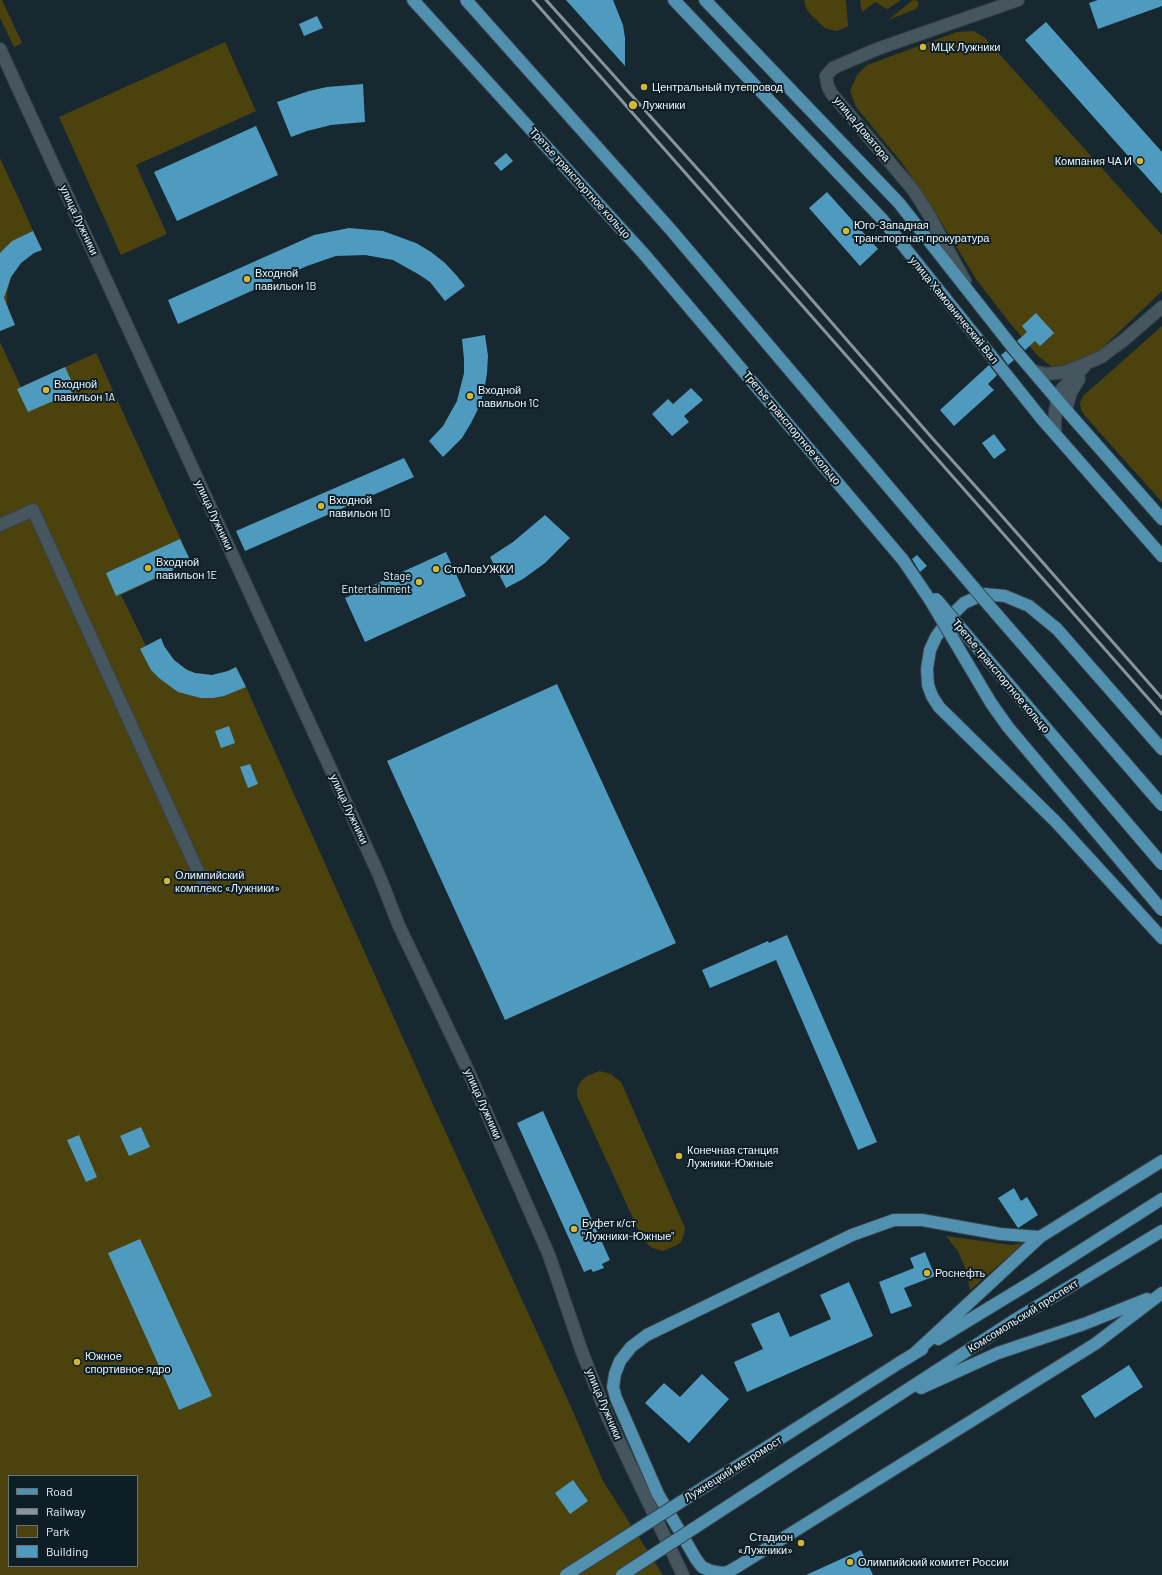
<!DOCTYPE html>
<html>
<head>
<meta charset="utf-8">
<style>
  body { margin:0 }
  #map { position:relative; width:1162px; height:1575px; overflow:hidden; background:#182830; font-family:Barlow,sans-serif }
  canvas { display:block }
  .legend { position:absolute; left:8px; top:1475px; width:130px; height:92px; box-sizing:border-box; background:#0e1e26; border:1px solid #67747c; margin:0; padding:5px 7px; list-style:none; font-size:12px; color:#ecf6fc }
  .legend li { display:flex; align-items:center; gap:8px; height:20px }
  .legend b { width:20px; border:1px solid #67747c }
</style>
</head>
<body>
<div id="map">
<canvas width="1162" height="1575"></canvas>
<ul class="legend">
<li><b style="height:5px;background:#5190af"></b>Road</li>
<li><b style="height:5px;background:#88959b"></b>Railway</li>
<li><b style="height:11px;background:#4c420d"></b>Park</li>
<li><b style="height:11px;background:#4f9bc0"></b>Building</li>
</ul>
</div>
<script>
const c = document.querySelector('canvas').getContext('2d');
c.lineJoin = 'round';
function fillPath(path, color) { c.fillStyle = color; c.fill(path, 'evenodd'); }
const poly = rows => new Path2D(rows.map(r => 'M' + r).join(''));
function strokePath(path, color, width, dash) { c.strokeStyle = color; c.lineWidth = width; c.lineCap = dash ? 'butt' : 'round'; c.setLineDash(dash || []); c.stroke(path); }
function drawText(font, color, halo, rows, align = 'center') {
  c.font = font + ' Barlow,sans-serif'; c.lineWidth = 4; c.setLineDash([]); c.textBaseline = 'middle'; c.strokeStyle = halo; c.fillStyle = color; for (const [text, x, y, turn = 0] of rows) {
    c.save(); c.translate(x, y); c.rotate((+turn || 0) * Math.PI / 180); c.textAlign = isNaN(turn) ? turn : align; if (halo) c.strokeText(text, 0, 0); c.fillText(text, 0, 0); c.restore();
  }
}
const green = poly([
  [0,0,2,0,22,43,14,47,0,18],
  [804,0,846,0,848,25,847,27,836,31,825,28,811,15,806,8],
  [860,0,900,0,900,1,887,9,875,2,862,12],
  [913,0,918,1,919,4,916,9,888,20],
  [974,31,985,38,1162,235,1162,291,1100,350,1085,361,1068,368,1052,367,1037,355,1009,322,976,279,935,212,902,163,856,107,850,91,857,75,867,65,957,32],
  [225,42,256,111,136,165,167,234,121,255,59,117],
  [0,158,42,250,34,253,21,263,11,277,7,293,7,302,8,310,15,325,0,331],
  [1162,326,1162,502,1085,416,1081,410,1080,403,1083,396],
  [0,342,21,387,96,353,191,562,121,595,146,646,161,638,164,646,174,660,180,666,195,673,212,675,228,671,236,667,246,687,420,1076,571,1407,603,1481,663,1575,0,1575],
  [9,1476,137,1476,137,1566,9,1566],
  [599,1071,611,1074,621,1082,685,1228,684,1234,681,1242,677,1245,663,1251,652,1248,643,1240,577,1096,577,1089,581,1081,587,1076],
  [946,1236,1011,1245,1024,1243,970,1290,966,1270,958,1251]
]);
const building = poly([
  [566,0,613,0,623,25,625,38,625,66],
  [1098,0,1162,0,1162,6,1098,29,1089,3],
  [317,16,323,28,304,36,299,24],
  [1046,22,1162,152,1162,194,1025,40],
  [363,84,365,122,331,125,307,131,291,137,277,102,309,91,327,87],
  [256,126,278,175,177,221,154,172],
  [506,153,513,161,501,171,494,163],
  [827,192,878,249,860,266,809,208],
  [349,228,383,231,416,243,431,252,445,263,457,276,465,286,445,301,430,282,418,274,393,260,365,255,336,256,307,266,178,324,168,300,314,235],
  [33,231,42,250,34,253,21,263,11,277,4,298,15,325,0,331,0,253,12,241],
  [1036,313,1054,333,1040,346,1035,341,1025,350,1017,341,1027,332,1022,326],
  [485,335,488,356,487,373,484,391,479,407,471,423,462,438,443,457,429,441,443,426,457,401,464,373,464,359,462,339],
  [1006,351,1014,360,1008,365,1001,355],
  [989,365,997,375,988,384,994,390,954,426,940,410],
  [65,367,76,391,28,412,17,389],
  [691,388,703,400,684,416,689,422,672,436,652,414,668,399,673,404],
  [994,434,1006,450,994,459,982,443],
  [404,458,414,477,245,551,236,531],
  [545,515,570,538,545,563,523,579,506,588,490,557,513,542],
  [180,539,191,562,116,596,106,573],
  [446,552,466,596,365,642,345,598],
  [917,555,927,566,920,572,912,559],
  [161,638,164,646,174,660,187,670,195,673,212,675,228,671,236,667,246,687,224,696,213,698,201,698,178,692,159,678,151,670,140,649],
  [557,684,676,943,505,1020,387,761],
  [229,726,235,743,221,748,215,731],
  [250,764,258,784,248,788,240,767],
  [787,935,877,1142,858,1150,776,960,710,988,702,970,768,941,769,943],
  [543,1111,610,1260,602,1264,604,1268,593,1272,591,1269,584,1272,517,1123],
  [141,1127,150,1147,129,1156,120,1136],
  [79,1135,97,1177,86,1182,67,1140],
  [1014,1188,1021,1201,1027,1197,1038,1215,1018,1228,998,1198],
  [140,1239,212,1396,179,1410,108,1253],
  [925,1252,935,1276,904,1288,912,1306,891,1314,879,1282,914,1268,910,1258],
  [849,1282,873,1336,747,1392,734,1362,763,1349,751,1324,779,1312,790,1337,831,1319,820,1295],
  [1129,1365,1143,1387,1095,1418,1081,1396],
  [702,1374,729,1399,689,1443,645,1403,664,1383,680,1397],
  [573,1480,588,1501,570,1514,555,1493],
  [861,1550,873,1575,806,1575]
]);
const minor = poly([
  [0,49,327,761,379,875,399,926,466,1066,549,1255,582,1352,608,1418,683,1575],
  [965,281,929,215,914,191,832,94,828,87,826,76,833,68,877,49,1018,0],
  [1033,371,1046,374,1065,372,1087,363,1101,357,1124,340,1162,307],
  [1066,410,1071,392,1079,379],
  [1055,433,1055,412,1058,396,1061,390,1084,367],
  [0,525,33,510,206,889]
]);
const major = poly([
  [413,0,644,254,903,560],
  [674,0,882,219,1041,418,1162,556],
  [705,0,899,203,1014,349,1066,410,1162,519],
  [1162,749,1057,629,1029,606,1005,596,984,594,964,603,951,616,936,637,930,650,927,669,928,685,932,696,939,707,1056,822,1162,938],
  [1040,1237,1000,1234,922,1220,894,1220,852,1235,647,1335,631,1347,620,1361,615,1374,613,1387,616,1398,658,1494,696,1559,702,1567,711,1571,722,1573,728,1572,740,1565,1095,1344,1162,1293],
  [938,1339,1030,1283,1162,1199],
  [915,1353,1040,1237,1162,1161],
  [899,1363,922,1349],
  [921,1388,998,1353,1084,1324,1147,1299],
  [885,1404,1013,1321,1162,1231]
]);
const rail = poly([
  [533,0,1162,714],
  [546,0,712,185,933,439,994,507,1162,698]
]);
const majorBridge = poly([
  [466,0,671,230,986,602,1162,805],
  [903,560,930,600,991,703,1008,727,1162,910],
  [936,599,1162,864],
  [566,1575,899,1363],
  [622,1575,885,1404]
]);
const markers = [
  [923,47,4,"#d1b736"],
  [644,87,4,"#d1b736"],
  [633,105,5,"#d1b736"],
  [1140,161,4,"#d1b736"],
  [846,231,4,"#d1b736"],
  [247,279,4,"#d1b736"],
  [46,390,4,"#d1b736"],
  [470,396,4,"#d1b736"],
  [321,506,4,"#d1b736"],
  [148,568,4,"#d1b736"],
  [436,569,4,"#d1b736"],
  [419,582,4,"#d1b736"],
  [167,881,4,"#d1b736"],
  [679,1156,4,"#d1b736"],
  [574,1229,4,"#d1b736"],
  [927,1273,4,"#d1b736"],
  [77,1362,4,"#d1b736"],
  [801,1543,4,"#d1b736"],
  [850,1562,4,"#d1b736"]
];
const poiNames = [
  ["МЦК Лужники",931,47],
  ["Центральный путепровод",652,87],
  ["Лужники",642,105],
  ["Компания ЧА И",1132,161,"right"],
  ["Юго-Западная",854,225],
  ["транспортная прокуратура",854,238],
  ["Входной",255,273],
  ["павильон 1B",255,286],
  ["Входной",54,384],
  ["павильон 1A",54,397],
  ["Входной",478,390],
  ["павильон 1C",478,403],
  ["Входной",329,500],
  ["павильон 1D",329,513],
  ["Входной",156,562],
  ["павильон 1E",156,575],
  ["СтоЛовУЖКИ",444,569],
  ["Stage",411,576,"right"],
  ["Entertainment",411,589,"right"],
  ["Олимпийский",175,875],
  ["комплекс «Лужники»",175,888],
  ["Конечная станция",687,1150],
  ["Лужники-Южные",687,1163],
  ["Буфет к/ст",582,1223],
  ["\"Лужники-Южные\"",582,1236],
  ["Роснефть",935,1273],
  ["Южное",85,1356],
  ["спортивное ядро",85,1369],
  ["Стадион",793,1537,"right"],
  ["«Лужники»",793,1550,"right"],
  ["Олимпийский комитет России",858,1562]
];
const streetNames = [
  ["улица Доватора",862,129,50],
  ["Третье транспортное кольцо",580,183,48],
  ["улица Лужники",79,220,65],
  ["улица Хамовнический Вал",954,310,51],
  ["Третье транспортное кольцо",792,428,50],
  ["улица Лужники",214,515,65],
  ["Третье транспортное кольцо",1001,676,50],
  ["улица Лужники",349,809,65],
  ["улица Лужники",483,1104,66],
  ["Комсомольский проспект",1023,1316,-32],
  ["улица Лужники",604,1404,67],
  ["Лужнецкий метромост",733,1469,-32]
];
fillPath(green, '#4c420d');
fillPath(building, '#4f9bc0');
strokePath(minor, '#36434a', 14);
strokePath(major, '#36434a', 14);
strokePath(minor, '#45565f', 12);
strokePath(major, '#5190af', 12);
strokePath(rail, '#88959b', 3);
strokePath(majorBridge, '#36434a', 14, []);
strokePath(majorBridge, '#5190af', 12);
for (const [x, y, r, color] of markers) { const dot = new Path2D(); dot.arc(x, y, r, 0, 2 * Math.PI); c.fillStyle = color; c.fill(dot); strokePath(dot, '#0e1e26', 1.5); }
drawText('11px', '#ecf6fc', '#0e1e26', poiNames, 'left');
drawText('11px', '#ecf6fc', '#0e1e26', streetNames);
</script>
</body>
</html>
